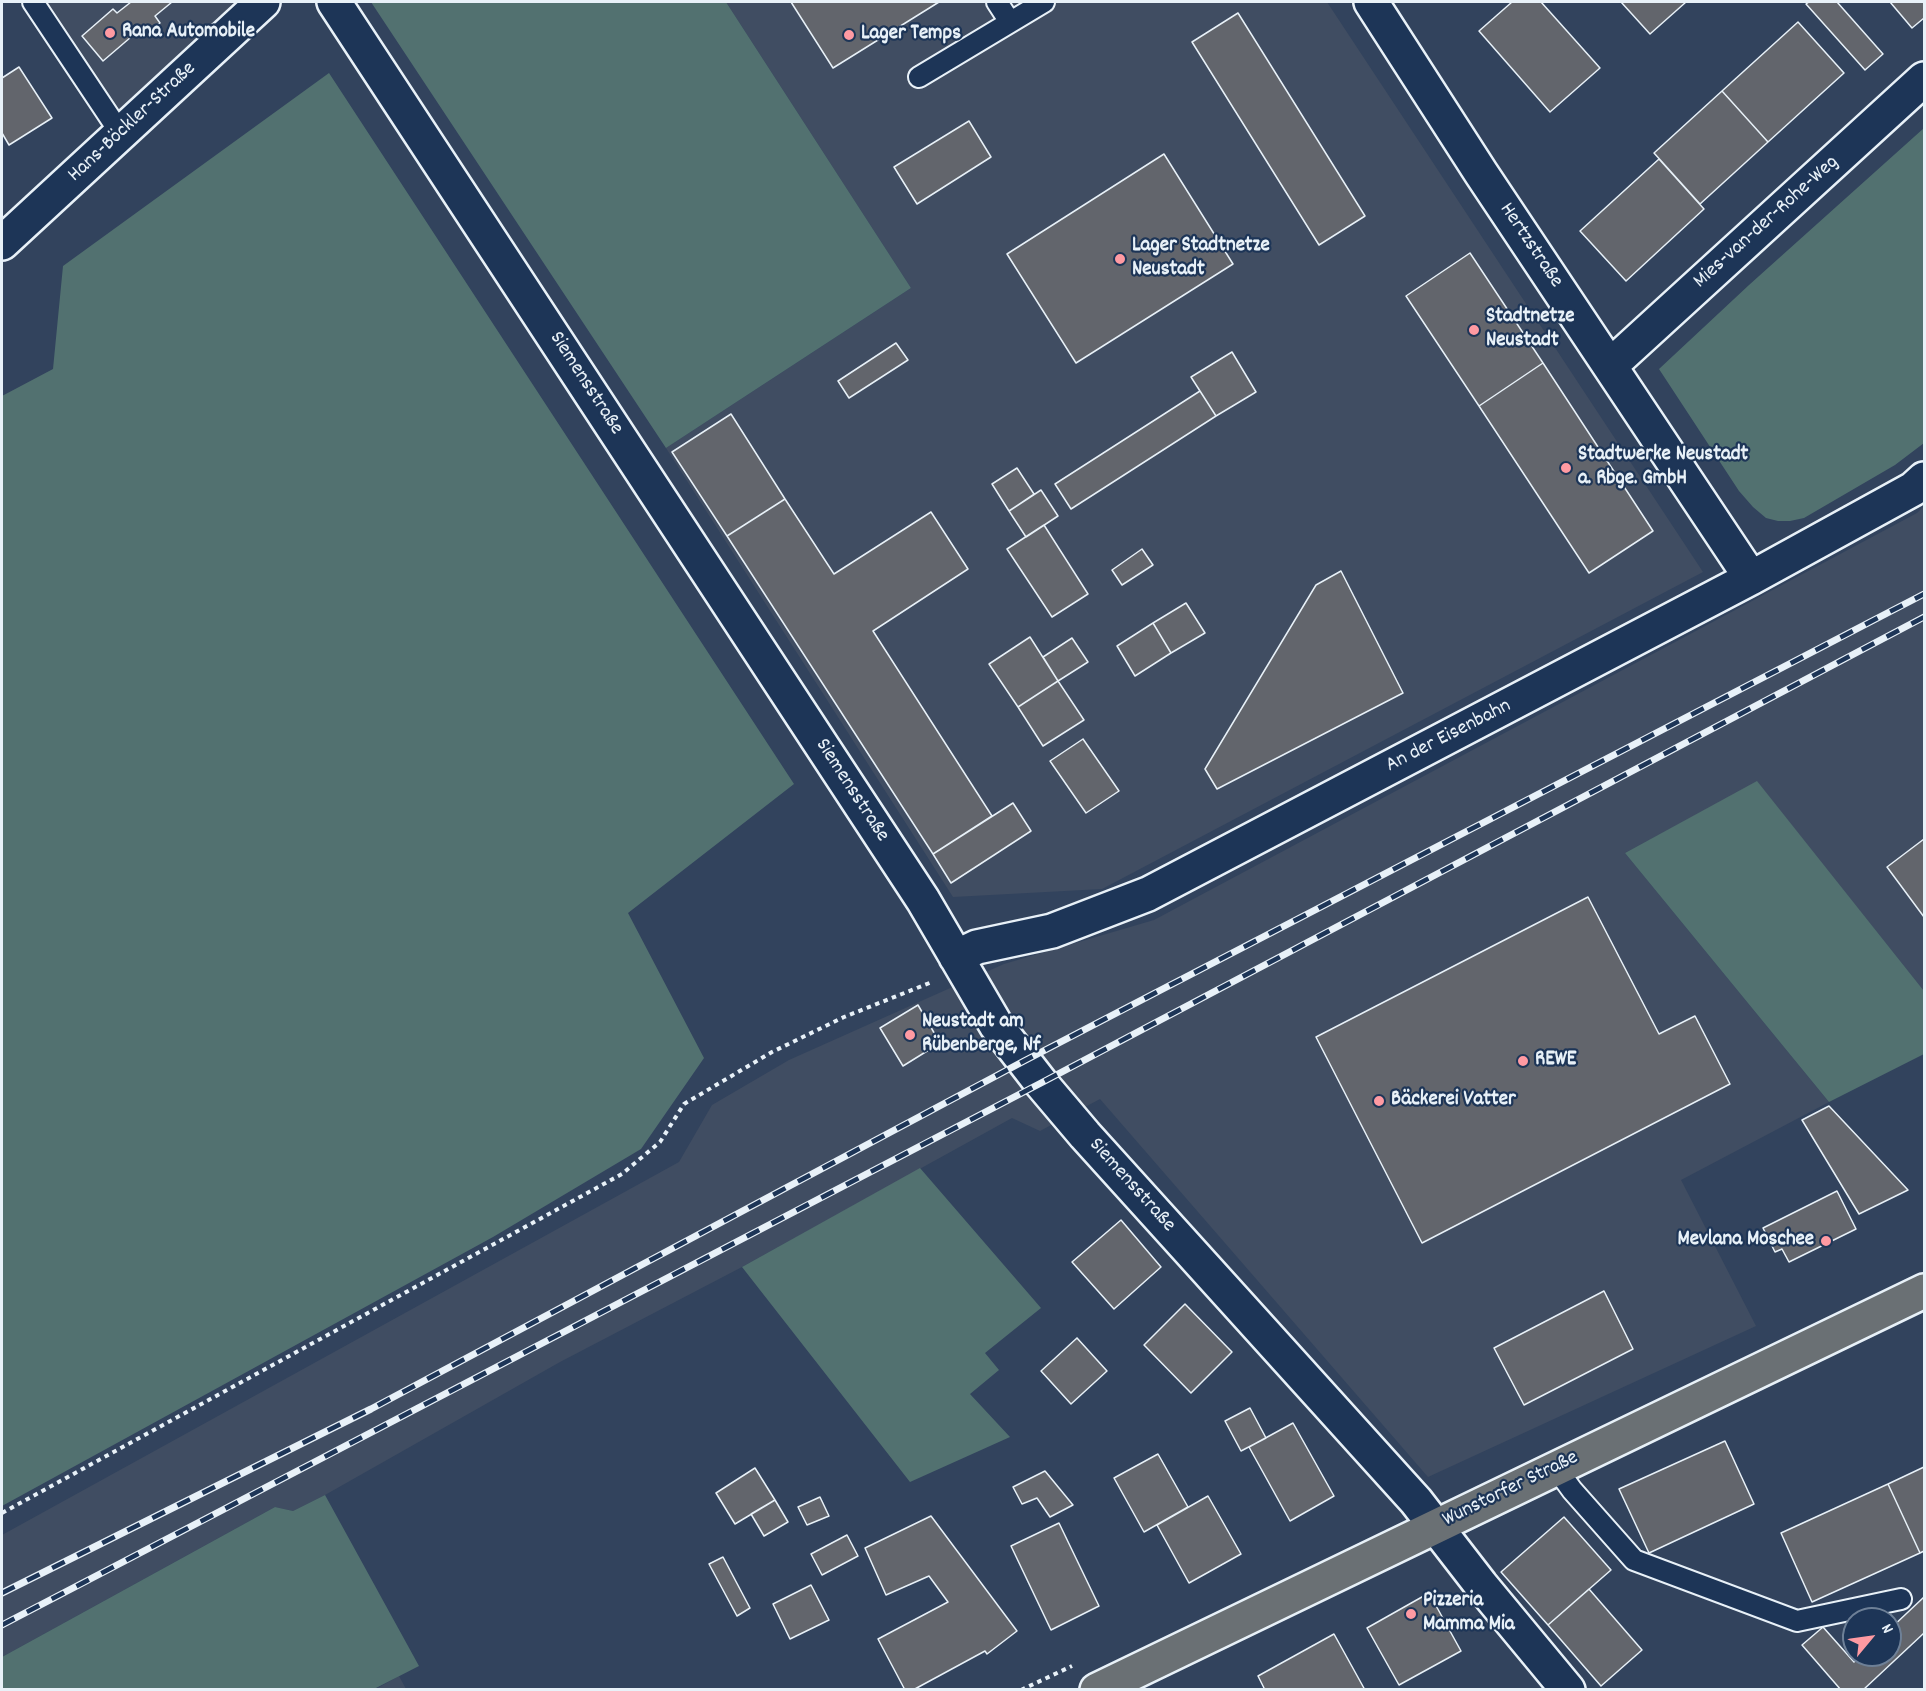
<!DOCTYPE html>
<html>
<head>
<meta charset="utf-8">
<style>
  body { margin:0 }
  #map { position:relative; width:1926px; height:1691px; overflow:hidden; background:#32435d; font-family:Dekko,sans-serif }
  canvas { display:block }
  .frame { position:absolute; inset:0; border:3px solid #e8f1f8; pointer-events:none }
  .north { position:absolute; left:1842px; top:1607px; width:60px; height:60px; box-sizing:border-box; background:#1d3557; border:2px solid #6e8097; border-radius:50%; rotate:61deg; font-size:16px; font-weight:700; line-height:24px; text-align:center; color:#e8f1f8 }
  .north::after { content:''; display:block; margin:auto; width:21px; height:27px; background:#ff9aa2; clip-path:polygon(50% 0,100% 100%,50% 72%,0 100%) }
</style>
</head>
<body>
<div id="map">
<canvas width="1926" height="1691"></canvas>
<div class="frame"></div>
<div class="north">N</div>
</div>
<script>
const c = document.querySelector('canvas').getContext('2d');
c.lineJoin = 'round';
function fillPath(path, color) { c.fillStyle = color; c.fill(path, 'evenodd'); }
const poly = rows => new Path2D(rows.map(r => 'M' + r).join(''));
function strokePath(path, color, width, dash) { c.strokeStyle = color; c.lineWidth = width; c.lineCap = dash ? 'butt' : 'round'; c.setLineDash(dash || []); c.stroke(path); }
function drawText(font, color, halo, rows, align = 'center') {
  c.font = font + ' Dekko,sans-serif'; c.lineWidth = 4.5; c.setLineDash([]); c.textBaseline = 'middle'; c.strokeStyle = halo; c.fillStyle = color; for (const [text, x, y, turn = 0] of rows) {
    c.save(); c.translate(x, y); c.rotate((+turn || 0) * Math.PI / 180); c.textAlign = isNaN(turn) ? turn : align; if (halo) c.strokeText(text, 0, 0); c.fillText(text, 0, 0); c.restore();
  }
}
const built = poly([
  [42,2,240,2,117,116],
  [726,2,1327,2,1703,572,1102,889,953,897,666,448,911,288],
  [1924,506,1924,991,1757,782,1625,853,1829,1102,1681,1180,1756,1326,1428,1477,1100,1099,1040,1131,1012,1118,742,1267,560,1362,325,1495,293,1511,275,1507,2,1657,2,1535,679,1162,712,1105,789,1060,1004,964,1154,920,1917,513],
  [399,1676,406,1689,374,1690]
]);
const green = poly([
  [371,2,726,2,911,288,666,448],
  [329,73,794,784,628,913,704,1058,641,1149,493,1237,2,1506,2,396,53,369,63,266],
  [1924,128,1924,443,1895,465,1804,518,1790,521,1778,521,1766,518,1753,507,1739,491,1659,369,1749,285],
  [1757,781,1924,991,1924,1054,1829,1102,1625,853],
  [920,1168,1041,1308,985,1353,999,1370,970,1394,1010,1437,910,1482,742,1267],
  [325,1495,419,1666,374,1689,2,1689,2,1657,275,1507,293,1511]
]);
const building = poly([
  [131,2,172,2,155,16,160,23,143,37,138,31,103,61,82,36,113,9,117,13,131,2],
  [791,2,939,2,833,68,791,2],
  [1512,2,1541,2,1600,68,1550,112,1479,31,1512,2],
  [1621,2,1686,2,1650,34,1621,2],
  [1809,2,1837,2,1883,54,1865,70,1806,4,1809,2],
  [1890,2,1924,2,1924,18,1912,28,1890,2],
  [1238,13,1365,216,1319,245,1192,42,1238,13],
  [1798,22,1844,73,1768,142,1722,91,1798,22],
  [19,67,52,118,9,145,2,133,2,78,19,67],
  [1722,91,1768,142,1700,204,1654,153,1722,91],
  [969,121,991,157,917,204,894,167,969,121],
  [1164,154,1233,264,1076,363,1007,254,1164,154],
  [1659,159,1704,209,1626,281,1580,231,1659,159],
  [1470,253,1543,363,1479,406,1406,296,1470,253],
  [896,343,908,360,849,398,838,381,896,343],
  [1232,352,1256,392,1216,416,1191,377,1232,352],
  [1543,363,1653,531,1589,573,1479,406,1543,363],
  [1200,391,1216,416,1071,509,1055,484,1200,391],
  [731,414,785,499,727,536,672,452,731,414],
  [1017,468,1034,494,1009,511,992,484,1017,468],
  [1041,490,1058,516,1026,537,1009,511,1041,490],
  [785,499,834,574,931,512,968,569,873,631,992,816,933,854,727,536,785,499],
  [1044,525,1088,594,1052,617,1007,549,1044,525],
  [1142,549,1153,565,1122,585,1112,570,1142,549],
  [1341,571,1403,693,1217,789,1205,769,1316,585,1341,571],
  [1186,603,1205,633,1171,653,1153,623,1186,603],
  [1153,623,1171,653,1135,676,1117,646,1153,623],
  [1030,637,1058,681,1018,707,989,664,1030,637],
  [1072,638,1088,662,1058,681,1043,657,1072,638],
  [1058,681,1084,720,1043,746,1018,707,1058,681],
  [1083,739,1119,791,1086,813,1050,761,1083,739],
  [1013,803,1031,831,951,883,933,854,1013,803],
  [1924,839,1924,917,1887,867,1924,839],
  [1588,897,1659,1034,1695,1016,1730,1084,1422,1243,1316,1037,1588,897],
  [918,1005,940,1043,903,1066,880,1028,918,1005],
  [1829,1106,1908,1190,1859,1214,1802,1120,1829,1106],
  [1837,1191,1856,1229,1789,1262,1782,1249,1775,1252,1763,1228,1837,1191],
  [1121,1220,1161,1267,1114,1309,1072,1262,1121,1220],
  [1604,1291,1633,1349,1524,1405,1494,1348,1604,1291],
  [1185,1304,1232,1352,1191,1393,1144,1345,1185,1304],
  [1077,1338,1107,1371,1071,1404,1041,1371,1077,1338],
  [1250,1408,1266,1438,1241,1451,1225,1421,1250,1408],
  [1293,1423,1334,1496,1290,1521,1249,1447,1293,1423],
  [1725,1441,1754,1504,1649,1553,1619,1489,1725,1441],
  [1158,1454,1188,1507,1144,1532,1114,1478,1158,1454],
  [1924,1467,1924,1551,1920,1553,1888,1484,1924,1467],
  [755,1468,775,1500,735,1524,716,1493,755,1468],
  [1045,1471,1073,1505,1050,1517,1037,1498,1022,1504,1013,1487,1045,1471],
  [1888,1484,1920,1553,1812,1602,1781,1533,1888,1484],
  [1208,1496,1241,1554,1189,1583,1157,1525,1208,1496],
  [820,1497,829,1516,807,1525,798,1507,820,1497],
  [775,1500,788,1522,764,1536,751,1514,775,1500],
  [931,1516,1017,1631,987,1654,985,1651,913,1690,905,1690,878,1639,948,1602,929,1576,886,1595,865,1548,931,1516],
  [1564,1517,1611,1570,1548,1625,1501,1572,1564,1517],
  [1059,1523,1099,1606,1051,1630,1011,1546,1059,1523],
  [847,1535,858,1556,822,1575,811,1554,847,1535],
  [723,1557,750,1608,737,1616,709,1564,723,1557],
  [811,1585,829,1620,790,1639,773,1604,811,1585],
  [1589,1589,1642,1650,1601,1686,1548,1625,1589,1589],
  [1429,1593,1461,1651,1399,1685,1367,1628,1429,1593],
  [1924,1597,1924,1633,1863,1690,1841,1690,1802,1645,1823,1627,1854,1662,1862,1655,1890,1655,1890,1629,1924,1597],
  [1334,1634,1365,1690,1265,1690,1258,1676,1334,1634]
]);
const path = poly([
  [2,1513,622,1174,660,1142,684,1104,772,1052,844,1017,932,982],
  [1021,1690,1072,1666]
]);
const service = poly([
  [33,2,121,134],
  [997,2,1010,22],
  [919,77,1044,2],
  [1556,1468,1572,1490,1634,1560,1797,1621,1901,1599]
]);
const minor = poly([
  [334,2,923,900,996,1025,1041,1083,1085,1135,1416,1501,1481,1585,1568,1690],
  [1371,2,1481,173,1751,578],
  [2,243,263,2],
  [1610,366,1924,79],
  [956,957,977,947,1052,931,1148,894,1751,578,1913,489,1924,479]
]);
const primary = poly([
  [1097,1690,1924,1291]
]);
const rail = poly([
  [2,1593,371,1409,1024,1061,1924,594],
  [2,1625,1041,1083,1924,617]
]);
const markers = [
  [110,33,6,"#ff9aa2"],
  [849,35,6,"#ff9aa2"],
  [1120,259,6,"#ff9aa2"],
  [1474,330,6,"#ff9aa2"],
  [1566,468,6,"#ff9aa2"],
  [910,1035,6,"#ff9aa2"],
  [1523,1061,6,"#ff9aa2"],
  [1379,1101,6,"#ff9aa2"],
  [1826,1241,6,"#ff9aa2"],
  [1411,1614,6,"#ff9aa2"]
];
const poiNames = [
  ["Rana Automobile",122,33],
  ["Lager Temps",861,35],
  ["Lager Stadtnetze",1132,247],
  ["Neustadt",1132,271],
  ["Stadtnetze",1486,318],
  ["Neustadt",1486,342],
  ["Stadtwerke Neustadt",1578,456],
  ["a. Rbge. GmbH",1578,480],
  ["Neustadt am",922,1023],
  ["Rübenberge, Nf",922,1047],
  ["REWE",1535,1061],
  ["Bäckerei Vatter",1391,1101],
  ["Mevlana Moschee",1814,1241,"right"],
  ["Pizzeria",1423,1602],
  ["Mamma Mia",1423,1626]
];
const streetNames = [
  ["Hans-Böckler-Straße",133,123,-43],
  ["Mies-van-der-Rohe-Weg",1767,223,-42],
  ["Hertzstraße",1530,246,56],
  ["Siemensstraße",585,384,57],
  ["An der Eisenbahn",1449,737,-27],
  ["Siemensstraße",851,791,57],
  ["Siemensstraße",1131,1186,48],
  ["Wunstorfer Straße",1511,1490,-26]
];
fillPath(built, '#404d62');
fillPath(green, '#527170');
fillPath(building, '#62656c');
strokePath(building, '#e8f1f8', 1.5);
strokePath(service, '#e8f1f8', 24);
strokePath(minor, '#e8f1f8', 38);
strokePath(primary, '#e8f1f8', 38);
strokePath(path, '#e8f1f8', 4, [4.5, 4.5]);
strokePath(service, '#1d3557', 20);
strokePath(minor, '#1d3557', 33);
strokePath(primary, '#6a7074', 33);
strokePath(rail, '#e8f1f8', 7);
strokePath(rail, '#1d3557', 4.5, [14]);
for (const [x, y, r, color] of markers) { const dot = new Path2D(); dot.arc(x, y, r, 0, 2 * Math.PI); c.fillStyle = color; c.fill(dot); strokePath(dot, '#1d3557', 2); }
drawText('bold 21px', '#e8f1f8', '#1d3557', poiNames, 'left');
drawText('21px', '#e8f1f8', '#1d3557', streetNames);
</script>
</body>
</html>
